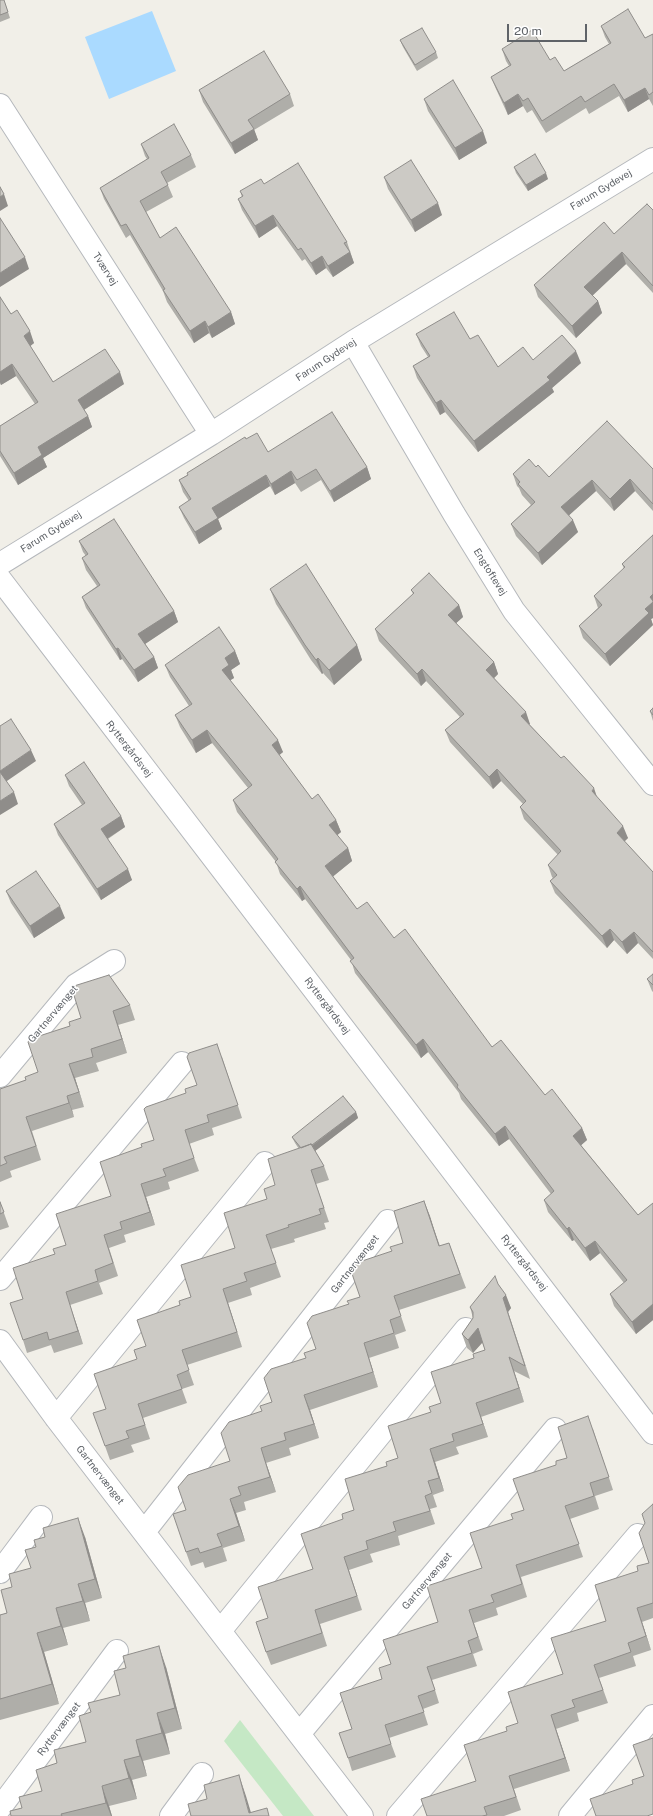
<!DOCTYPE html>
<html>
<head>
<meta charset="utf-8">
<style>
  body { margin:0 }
  #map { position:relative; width:653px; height:1816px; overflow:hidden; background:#f1efe8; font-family:"Public Sans",sans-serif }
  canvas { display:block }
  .scale { position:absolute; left:507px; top:24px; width:80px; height:18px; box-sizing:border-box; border:2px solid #5f6368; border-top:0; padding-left:5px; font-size:12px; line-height:14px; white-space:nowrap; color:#5f6368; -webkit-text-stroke:3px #fff; paint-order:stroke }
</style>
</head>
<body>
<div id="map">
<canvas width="653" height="1816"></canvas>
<div class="scale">20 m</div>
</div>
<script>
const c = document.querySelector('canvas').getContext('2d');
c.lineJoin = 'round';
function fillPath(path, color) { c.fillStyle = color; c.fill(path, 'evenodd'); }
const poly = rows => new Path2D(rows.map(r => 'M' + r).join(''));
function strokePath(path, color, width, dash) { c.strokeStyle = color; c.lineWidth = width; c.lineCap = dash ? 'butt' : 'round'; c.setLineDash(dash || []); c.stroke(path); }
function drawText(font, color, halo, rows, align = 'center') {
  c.font = font + ' "Public Sans",sans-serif'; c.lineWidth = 3; c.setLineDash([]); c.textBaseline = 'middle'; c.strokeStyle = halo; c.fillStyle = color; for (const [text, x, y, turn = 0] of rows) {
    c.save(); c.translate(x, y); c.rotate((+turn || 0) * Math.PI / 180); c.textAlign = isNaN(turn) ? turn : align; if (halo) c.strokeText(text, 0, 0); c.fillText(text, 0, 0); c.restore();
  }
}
const green = poly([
  [240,1720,314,1816,283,1816,224,1741]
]);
const water = poly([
  [152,11,176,71,109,99,85,37]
]);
const minor = poly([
  [0,105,211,434],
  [353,342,454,514,514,611,653,784],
  [0,564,211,434,353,342,653,159],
  [0,579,653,1433],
  [0,1076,76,985,114,961],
  [0,1279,182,1063],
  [0,1341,56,1418,362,1816],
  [56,1418,265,1163],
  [144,1532,388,1221],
  [0,1572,41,1517],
  [220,1631,466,1329],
  [299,1734,555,1429],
  [0,1808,117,1651],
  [171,1816,202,1774],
  [398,1816,638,1535],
  [570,1816,653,1716]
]);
const wall = poly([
  [0,0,4,0,10,18,0,22],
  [601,26,645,38,653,34,653,106,649,99,628,112,619,96,589,114,586,108,546,133,532,110,527,113,523,106,508,115,496,89,491,77,509,66,506,61,502,49,550,60,564,71,609,44,605,37],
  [400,40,436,52,438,58,417,71,403,47],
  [199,90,290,94,294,106,254,130,258,140,235,154,203,102],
  [424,99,487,143,459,160,428,111],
  [141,144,191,155,196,167,167,183,173,197,146,212,160,238,231,312,235,324,212,338,209,333,194,343,167,302,163,291,130,235,126,238,104,199,100,188,147,159,145,156],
  [514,167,548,179,528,191,516,173],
  [384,177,442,215,415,232,388,189],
  [264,184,347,242,354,263,333,277,326,268,316,275,305,259,302,261,277,226,259,238,242,210,238,199,242,197,240,191],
  [653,210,653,293,626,264,592,295,598,301,602,313,576,338,538,297,534,285,614,234],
  [0,297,11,314,34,343,30,346,53,382,124,384,84,410,88,416,92,427,43,458,47,467,18,485,0,456,0,426,35,404,16,376,1,385,0,383],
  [416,334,470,339,498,367,533,360,581,363,552,388,554,392,478,452,445,412,440,415,417,378,413,366,428,357,421,346],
  [246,439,268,452,367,467,371,479,334,502,321,480,301,492,295,483,275,495,270,486,218,519,222,529,199,544,184,518,179,507,189,501,183,492,179,480],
  [536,467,549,477,653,469,653,511,635,491,614,511,596,491,569,515,578,532,542,565,516,536,511,524,531,505,522,495,519,488,517,486,513,474],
  [653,535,653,618,651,619,653,625,610,666,583,638,579,626,598,608,594,596,624,569,622,564],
  [79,541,174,611,178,622,145,644,154,657,158,668,138,682,122,659,120,660,86,608,82,597,97,586,86,570,82,558,86,556,83,552],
  [270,589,357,645,362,660,334,685,323,673,322,674,311,660,276,604],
  [411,590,459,605,463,617,456,623,494,662,498,674,494,678,530,724,529,724,597,797,628,838,624,841,653,872,653,959,638,943,627,954,614,940,607,948,555,893,550,881,553,878,552,877,548,865,558,855,524,819,520,807,523,804,501,781,493,789,450,742,445,730,460,717,426,681,421,686,379,641,375,629,413,594],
  [235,651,240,664,231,670,234,678,230,680,283,752,279,755,312,799,336,820,341,832,337,835,348,848,352,861,333,876,357,909,394,938,492,1047,582,1128,587,1140,581,1145,638,1215,653,1203,653,1320,636,1334,614,1306,610,1294,624,1283,600,1253,590,1261,574,1240,572,1241,548,1212,544,1200,551,1194,509,1139,499,1146,461,1099,459,1093,428,1052,421,1058,355,973,351,960,305,899,302,901,280,874,276,862,237,812,233,800,248,788,212,743,196,753,180,727,175,715,189,706,170,677,165,665],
  [653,708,653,721,650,711],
  [65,775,121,816,125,827,108,839,132,880,101,900,58,835,54,824,82,805,69,786],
  [6,891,65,918,34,938,11,903],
  [647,979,653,985,653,992,652,991],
  [130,1005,135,1020,118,1025,127,1053,96,1063,99,1071,75,1078,84,1107,72,1110,74,1117,32,1131,41,1160,10,1171,12,1177,0,1182,0,1089,26,1080,38,1072,70,1026,81,1018],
  [222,1057,242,1118,212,1128,214,1135,189,1144,199,1171,168,1182,170,1189,146,1197,155,1225,124,1235,126,1242,109,1248,118,1276,99,1283,103,1294,70,1305,83,1344,54,1353,51,1345,27,1353,23,1340,23,1299,55,1254,66,1245,111,1196,142,1147,154,1140,186,1093,197,1085],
  [356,1112,358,1118,315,1151,324,1166,329,1180,316,1184,329,1222,324,1223,326,1229,294,1239,295,1242,271,1249,281,1277,250,1288,252,1295,228,1303,242,1347,187,1365,194,1385,182,1389,187,1403,143,1418,150,1439,131,1445,134,1452,110,1460,105,1446,106,1409,146,1346,180,1305,191,1297,235,1248,299,1149,295,1143,292,1137],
  [424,1201,440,1246,449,1243,466,1288,399,1310,406,1331,395,1335,399,1348,369,1358,378,1387,310,1410,319,1438,289,1448,291,1455,266,1463,276,1492,244,1502,246,1510,236,1513,245,1541,223,1548,227,1561,205,1568,203,1562,191,1566,186,1552,186,1510,230,1461,262,1411,272,1402,306,1358,316,1349,349,1304,360,1297,392,1251,403,1243],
  [0,1202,9,1227,0,1230],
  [499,1285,511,1308,508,1312,530,1379,514,1371,524,1402,481,1417,488,1437,456,1447,459,1454,435,1462,444,1491,433,1495,437,1507,430,1509,435,1524,398,1536,400,1545,370,1554,373,1562,349,1570,362,1610,320,1624,327,1646,271,1665,266,1652,268,1618,313,1569,343,1519,354,1510,387,1466,398,1458,431,1412,441,1403,474,1358,485,1350,482,1342,473,1353,467,1348,462,1334,473,1318,470,1307],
  [593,1429,613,1490,595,1496,599,1509,570,1519,583,1557,521,1577,527,1597,496,1608,498,1615,474,1623,483,1650,473,1654,477,1666,432,1680,439,1703,423,1709,428,1725,389,1738,396,1757,352,1771,348,1758,352,1729,391,1664,438,1622,482,1568,513,1519,524,1510,556,1465,567,1458],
  [653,1504,653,1618,642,1622,651,1650,633,1656,636,1666,599,1678,608,1703,577,1713,579,1721,556,1729,570,1771,514,1789,521,1810,504,1816,427,1816,476,1781,507,1731,518,1723,563,1674,606,1621,638,1571,649,1563,645,1523],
  [85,1537,102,1598,85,1603,90,1621,63,1628,68,1645,44,1652,59,1704,0,1720,0,1615,7,1613,12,1587,31,1568],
  [166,1667,182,1729,165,1734,170,1754,143,1761,147,1776,132,1780,137,1799,109,1806,112,1816,11,1816,22,1808,42,1791,57,1763,86,1742,91,1712]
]);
const shadedWall = poly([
  [645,88,649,99,628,112,624,100],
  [518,94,523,106,508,115,504,103],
  [254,129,258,140,235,154,231,143],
  [483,131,487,143,459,160,455,148],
  [546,173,548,179,528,191,526,185],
  [4,194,8,206,0,211,0,197],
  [438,203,442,215,415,232,411,220],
  [273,215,277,226,259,238,255,226],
  [350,252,354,263,333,277,328,266],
  [622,252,626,264,589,299,584,287],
  [322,256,326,268,316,275,311,263],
  [25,257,29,269,0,287,0,273],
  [598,301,602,313,576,338,572,326],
  [231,312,235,324,212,338,208,327],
  [205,321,209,333,194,343,190,331],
  [30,331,34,343,28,348,24,336],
  [576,351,581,363,552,388,554,392,478,452,474,441],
  [12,364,16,376,1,385,0,382,0,372],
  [120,372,124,384,82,411,78,400],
  [441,400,445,412,440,415,436,403],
  [88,416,92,427,43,458,47,467,18,485,14,473,38,447],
  [367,467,371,479,334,502,330,491],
  [291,471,295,483,275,495,271,484],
  [266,475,270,486,218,519,222,529,199,544,195,532,212,508],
  [630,479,635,491,614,511,610,499],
  [592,480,596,491,565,519,561,507],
  [573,520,578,532,542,565,538,553],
  [653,594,653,618,651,619,653,625,610,666,605,654,645,609,650,597],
  [459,605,463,617,453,626,448,615],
  [174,611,178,622,142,646,138,634],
  [357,645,362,660,334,685,329,670],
  [118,648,122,659,120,660,116,649],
  [235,651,240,664,231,670,234,678,226,683,222,670,225,658],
  [154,657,158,668,138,682,134,670],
  [318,658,323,673,322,674,316,660],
  [494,662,498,674,491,681,486,670],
  [422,669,426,681,421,686,417,674],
  [526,712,530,724,525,728,521,716],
  [207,730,212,743,196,753,192,740],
  [278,740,283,752,276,758,272,745],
  [31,750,36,761,4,783,0,772,0,771],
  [497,769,501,781,493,789,489,777],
  [594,788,598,800,592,791],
  [14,792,18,804,0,815,0,801],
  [121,816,125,827,105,840,101,829],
  [336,820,341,832,334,838,329,825],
  [623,826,628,838,621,845,617,833],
  [348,848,352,861,330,879,325,866],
  [128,869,132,880,101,900,97,889],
  [300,886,305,899,302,901,297,889],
  [60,906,65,918,34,938,30,926],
  [610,929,614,940,607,948,602,936],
  [634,932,638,943,627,954,622,942],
  [113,1011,118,1025,127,1053,122,1039],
  [423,1039,428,1052,421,1058,416,1045],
  [69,1064,75,1078,84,1107,79,1092],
  [67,1096,72,1110,74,1117,69,1103],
  [356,1112,358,1118,306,1158,304,1152],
  [505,1126,509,1139,499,1146,495,1134],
  [582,1128,587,1140,578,1148,573,1136],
  [141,1184,146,1197,155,1225,150,1212],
  [424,1201,430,1216,444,1261],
  [569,1227,574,1240,572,1241,567,1229],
  [595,1241,600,1253,590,1261,585,1248],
  [223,1289,228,1303,242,1347,237,1332],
  [66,1292,70,1305,83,1344,78,1331],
  [506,1295,511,1308,508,1312,530,1379,503,1298],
  [653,1304,653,1320,636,1334,632,1322],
  [478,1328,483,1342,473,1353,468,1340],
  [364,1343,369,1358,378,1387,373,1372],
  [509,1357,514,1371,524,1402,519,1388],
  [304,1395,310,1410,319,1438,314,1424],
  [476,1403,481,1417,488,1437,483,1424],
  [261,1448,266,1463,276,1492,270,1477],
  [430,1449,435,1462,444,1491,439,1478],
  [230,1499,236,1513,245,1541,239,1526],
  [78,1518,85,1537,102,1598,95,1579],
  [78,1584,85,1603,90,1621,83,1601],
  [56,1608,63,1628,68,1645,61,1626],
  [637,1608,642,1622,651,1650,646,1636],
  [37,1633,44,1652,59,1704,52,1684],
  [159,1646,166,1667,182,1729,175,1708],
  [157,1713,165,1734,170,1754,162,1733],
  [551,1715,556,1729,570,1771,565,1758],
  [136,1740,143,1761,147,1776,140,1756],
  [124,1760,132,1780,137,1799,129,1778],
  [239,1775,246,1796,252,1816,250,1816],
  [102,1786,109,1806,112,1816,111,1816,106,1803]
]);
const building = poly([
  [0,0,4,0,8,12,0,15,0,0],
  [628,9,645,38,653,34,653,92,649,95,645,88,624,100,614,84,585,102,581,96,542,121,528,98,523,101,518,94,504,103,491,77,511,65,502,49,532,30,550,60,555,57,564,71,611,43,601,26,628,9],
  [422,28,436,52,415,65,400,40,422,28],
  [264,51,290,94,248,120,254,129,231,143,199,90,264,51],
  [453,80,483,131,455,148,424,99,453,80],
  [174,124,191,155,161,172,168,185,140,201,160,238,176,227,231,312,208,327,205,321,190,331,163,290,165,289,126,224,121,226,100,188,149,158,141,144,174,124],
  [535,154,546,173,526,185,514,167,535,154],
  [411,160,438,203,411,220,384,177,411,160],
  [298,163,347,242,344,243,350,252,328,266,322,256,311,263,301,248,298,250,273,215,255,226,238,199,243,196,240,191,261,179,264,184,298,163],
  [0,187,4,194,0,197,0,187],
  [647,204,653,210,653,286,622,252,584,287,598,301,572,326,534,285,604,222,614,234,647,204],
  [0,218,25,257,0,273,0,218],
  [0,297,11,314,17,310,30,331,24,336,53,382,105,349,120,372,78,400,88,416,38,447,42,455,14,473,0,451,0,426,38,402,12,364,0,372,0,297],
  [454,312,470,339,478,335,498,367,523,347,533,360,562,335,576,351,547,377,550,380,474,441,441,400,436,403,413,366,430,356,416,334,454,312],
  [332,412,367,467,330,491,316,469,297,480,291,471,271,484,266,475,212,508,218,518,195,532,179,507,191,499,179,480,188,475,187,473,245,437,246,439,257,433,268,452,332,412],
  [607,421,653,469,653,504,630,479,610,499,592,480,561,507,573,520,538,553,511,524,535,502,518,484,520,482,513,474,529,459,536,467,538,465,549,477,607,421],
  [114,519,174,611,138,634,154,657,134,670,118,648,116,649,82,597,100,585,82,558,88,554,79,541,114,519],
  [653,535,653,594,650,597,653,601,653,602,645,609,649,613,605,654,579,626,602,605,594,596,625,567,622,564,653,535],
  [306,564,357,645,329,670,318,658,316,660,305,645,270,589,306,564],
  [429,573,459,605,448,615,494,662,486,670,526,712,521,716,561,758,564,756,594,788,592,791,623,826,617,833,653,872,653,952,634,932,622,942,610,929,602,936,550,881,557,875,548,865,561,851,520,807,526,801,497,769,489,777,445,730,464,714,422,669,417,674,375,629,414,593,411,590,429,573],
  [219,627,235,651,225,658,229,665,222,670,278,740,272,745,312,799,318,794,336,820,329,825,348,848,325,866,357,909,367,902,394,938,405,929,492,1047,501,1040,545,1095,552,1089,582,1128,573,1136,638,1215,653,1203,653,1304,632,1322,610,1294,627,1280,595,1241,585,1248,569,1227,567,1229,544,1200,554,1191,505,1126,495,1134,457,1087,458,1085,423,1039,416,1045,350,961,354,958,300,886,297,889,275,862,278,859,233,800,252,785,207,730,192,740,175,715,192,704,165,665,219,627],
  [653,708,653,715,650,711,653,708],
  [11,719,31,750,0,771,0,726,11,719],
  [84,762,121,816,101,829,128,869,97,889,54,824,85,803,65,775,84,762],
  [0,772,14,792,0,801,0,772],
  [36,871,60,906,30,926,6,891,36,871],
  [653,974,653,985,647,979,653,974],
  [109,975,130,1005,113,1011,122,1039,91,1049,93,1057,69,1064,79,1092,67,1096,69,1103,26,1117,36,1146,4,1157,7,1163,0,1166,0,1089,26,1080,25,1077,38,1072,28,1042,30,1039,70,1026,69,1022,81,1018,72,989,74,986,109,975],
  [217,1044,238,1105,207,1115,209,1122,185,1130,194,1158,163,1169,166,1176,141,1184,150,1212,120,1222,122,1229,104,1235,113,1263,95,1270,98,1281,66,1292,78,1331,49,1340,47,1332,23,1340,10,1303,23,1299,13,1268,55,1254,53,1249,66,1245,56,1214,111,1196,100,1162,142,1147,141,1144,154,1140,144,1109,146,1107,186,1093,185,1089,197,1085,187,1057,189,1053,217,1044],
  [343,1096,356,1112,312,1145,311,1144,301,1148,292,1137,343,1096],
  [311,1144,324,1166,311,1170,324,1208,319,1209,321,1214,288,1225,289,1227,266,1235,276,1263,244,1273,247,1281,223,1289,237,1332,182,1350,189,1370,177,1375,182,1389,138,1404,145,1425,126,1431,129,1438,105,1446,93,1413,106,1409,94,1374,137,1359,134,1350,146,1346,137,1320,180,1305,179,1301,191,1297,181,1265,235,1248,224,1213,267,1199,264,1189,275,1185,268,1159,311,1144],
  [424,1201,439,1246,449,1243,460,1274,394,1296,401,1316,390,1320,394,1333,364,1343,373,1372,304,1395,314,1424,284,1433,286,1440,261,1448,270,1477,238,1487,241,1495,230,1499,239,1526,217,1534,222,1546,200,1553,198,1548,186,1552,173,1514,186,1510,178,1487,188,1475,230,1461,221,1433,229,1422,262,1411,260,1406,272,1402,264,1378,271,1369,306,1358,304,1353,316,1349,307,1323,312,1316,349,1304,347,1301,360,1297,350,1268,353,1264,392,1251,390,1247,403,1243,394,1211,424,1201],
  [0,1202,4,1212,0,1214,0,1202],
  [495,1276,498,1284,506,1295,503,1298,525,1366,509,1357,519,1388,476,1403,483,1424,452,1434,454,1441,430,1449,439,1478,428,1481,432,1493,425,1496,430,1511,393,1522,396,1531,366,1541,368,1549,344,1557,357,1596,315,1610,322,1633,266,1652,256,1622,268,1618,258,1587,313,1569,301,1534,343,1519,342,1514,354,1510,345,1479,387,1466,386,1462,398,1458,388,1426,431,1412,429,1407,441,1403,431,1372,474,1358,473,1354,485,1350,478,1328,468,1340,462,1334,473,1318,473,1312,470,1307,495,1276],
  [588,1416,609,1477,590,1483,594,1496,565,1506,579,1544,516,1565,522,1584,491,1595,494,1602,469,1610,478,1637,468,1641,472,1653,427,1667,435,1690,418,1696,424,1712,385,1725,391,1744,348,1758,339,1733,352,1729,340,1693,382,1679,379,1668,391,1664,383,1640,438,1622,427,1586,482,1568,470,1533,513,1519,511,1514,524,1510,513,1479,556,1465,556,1461,567,1458,558,1427,588,1416],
  [653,1504,653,1603,637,1608,646,1636,628,1643,631,1652,594,1665,603,1690,572,1700,575,1707,551,1715,565,1758,509,1776,516,1797,484,1807,487,1815,482,1816,427,1816,421,1799,476,1781,464,1745,507,1731,506,1727,518,1723,508,1692,563,1674,551,1638,606,1621,595,1585,638,1571,637,1566,649,1563,639,1533,645,1523,642,1514,653,1504],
  [78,1518,95,1579,78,1584,83,1601,56,1608,61,1626,37,1633,52,1684,0,1699,0,1615,7,1613,1,1590,12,1587,9,1574,31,1568,25,1550,36,1547,34,1540,45,1537,43,1528,78,1518],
  [159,1646,175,1708,157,1713,162,1733,136,1740,140,1756,124,1760,129,1778,102,1786,106,1803,61,1814,62,1816,11,1816,10,1811,22,1808,19,1797,42,1791,36,1770,57,1763,54,1750,86,1742,79,1716,91,1712,88,1703,120,1695,114,1671,126,1668,123,1656,159,1646],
  [653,1738,653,1814,647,1816,596,1816,590,1799,633,1784,632,1780,644,1776,633,1745,653,1738],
  [239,1775,249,1813,267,1808,269,1816,191,1816,188,1804,207,1799,204,1785,239,1775]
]);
const streetNames = [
  ["Farum Gydevej",601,190,-31],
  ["Tværvej",105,269,57],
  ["Farum Gydevej",326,360,-33],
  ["Farum Gydevej",51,532,-32],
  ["Engtoftevej",490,572,58],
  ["Ryttergårdsvej",129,749,52],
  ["Ryttergårdsvej",327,1006,53],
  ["Gartnervænget",53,1014,-50],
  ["Ryttergårdsvej",524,1263,52],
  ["Gartnervænget",355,1264,-52],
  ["Gartnervænget",100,1475,52],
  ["Gartnervænget",427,1581,-50],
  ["Ryttervænget",59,1729,-53]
];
fillPath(green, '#c5e8c5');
fillPath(water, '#aadaff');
strokePath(minor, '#b5b8bc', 24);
strokePath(minor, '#fff', 22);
fillPath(wall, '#afaea9');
fillPath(shadedWall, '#8f8d8a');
fillPath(building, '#cccac5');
strokePath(building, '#8f8d8a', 1);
drawText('10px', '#5f6368', '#fff', streetNames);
</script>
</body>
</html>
